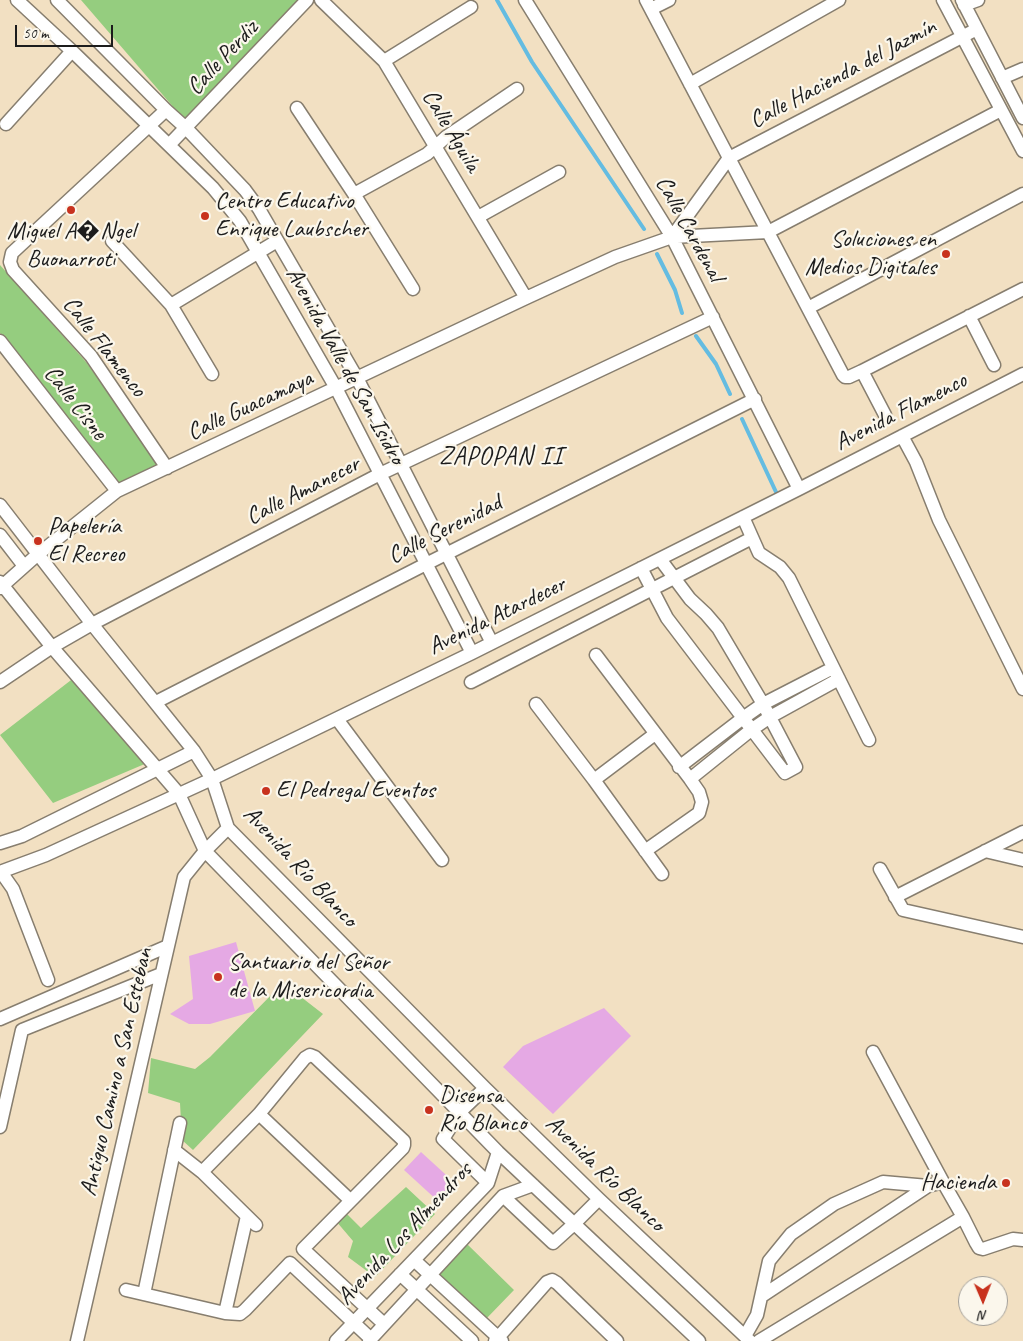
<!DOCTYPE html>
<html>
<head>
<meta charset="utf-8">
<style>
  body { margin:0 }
  #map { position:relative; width:1023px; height:1341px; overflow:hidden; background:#f2e0c2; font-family:Caveat,sans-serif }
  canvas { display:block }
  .north { position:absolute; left:958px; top:1276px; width:50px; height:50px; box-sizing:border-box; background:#fbf7ec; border:1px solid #a29f99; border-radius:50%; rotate:179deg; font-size:14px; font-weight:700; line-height:20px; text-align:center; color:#1c1c1c }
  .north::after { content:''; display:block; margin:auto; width:18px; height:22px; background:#c8321e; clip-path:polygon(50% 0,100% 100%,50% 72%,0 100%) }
  .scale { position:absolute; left:15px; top:25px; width:98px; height:22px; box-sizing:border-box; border:2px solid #1c1c1c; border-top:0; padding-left:6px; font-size:15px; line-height:18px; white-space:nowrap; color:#1c1c1c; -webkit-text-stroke:4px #fbf7ec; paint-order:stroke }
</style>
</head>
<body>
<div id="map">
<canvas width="1023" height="1341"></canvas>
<div class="north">N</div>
<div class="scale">50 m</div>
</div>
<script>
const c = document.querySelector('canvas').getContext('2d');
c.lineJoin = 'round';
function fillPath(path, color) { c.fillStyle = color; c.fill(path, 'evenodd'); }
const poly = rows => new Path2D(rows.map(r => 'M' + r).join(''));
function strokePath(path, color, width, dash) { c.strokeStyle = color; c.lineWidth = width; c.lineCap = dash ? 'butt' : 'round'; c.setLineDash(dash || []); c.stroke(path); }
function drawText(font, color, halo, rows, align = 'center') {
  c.font = font + ' Caveat,sans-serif'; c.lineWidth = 4.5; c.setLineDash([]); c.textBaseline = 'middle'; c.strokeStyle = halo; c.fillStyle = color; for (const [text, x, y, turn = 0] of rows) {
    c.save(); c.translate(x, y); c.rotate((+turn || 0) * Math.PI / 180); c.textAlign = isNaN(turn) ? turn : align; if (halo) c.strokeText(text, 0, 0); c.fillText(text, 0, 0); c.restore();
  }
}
const green = poly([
  [81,0,298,0,187,123],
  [0,265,86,362,160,465,119,486,0,333],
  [75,677,147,763,53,803,0,735],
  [283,983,323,1014,193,1150,182,1140,180,1103,148,1093,151,1058,195,1069,210,1057],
  [406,1187,435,1214,375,1277,348,1257,353,1241,336,1221,347,1214,361,1228],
  [466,1243,514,1290,486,1319,434,1275]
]);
const stream = poly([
  [497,0,532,62,644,229],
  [657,254,675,290,682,313],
  [696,336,716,364,730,394],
  [742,419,776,492]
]);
const building = poly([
  [236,942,255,1011,210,1024,189,1024,170,1014,193,999,189,956],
  [604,1008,631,1036,553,1114,503,1067,523,1046],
  [421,1152,456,1184,439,1202,404,1170]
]);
const minor = poly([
  [17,0,72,51,213,188,240,221,336,388,472,653],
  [57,0,166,110,186,128,245,190,259,209,357,378,492,643],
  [321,0,384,61,526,298],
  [525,0,672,237,799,489],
  [646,0,843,375,845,377,849,377,862,371,1023,289],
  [943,0,1023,151],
  [962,0,1023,118],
  [964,5,978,0],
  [651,9,669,0],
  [384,61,471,7],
  [1002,78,1023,69],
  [690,84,839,0],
  [297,108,354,194,413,289],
  [166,110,12,253,10,262,13,270,91,356,167,468],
  [6,124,72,51],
  [169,145,307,0],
  [354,194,427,154,446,137,517,89],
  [478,217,559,172],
  [672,237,729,158,977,29],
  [112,241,171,305,212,374],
  [171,305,277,241],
  [808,308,1023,194],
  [969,316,994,365],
  [0,341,117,491],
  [862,371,885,415],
  [902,436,916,462,939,520,1023,689],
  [0,505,92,624,194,751,212,779,228,828,485,1088,599,1199,750,1341],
  [743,517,759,553,780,567,789,578,869,740],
  [0,535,24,566],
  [641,568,667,618,785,773,796,767,763,704,718,628,706,614,690,599,660,559],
  [0,582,52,647,179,794,205,851,498,1152,699,1341],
  [0,588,37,555,117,491,526,298,615,257,672,237,768,232,1001,110],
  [596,655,690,779,699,792,702,802,699,813,645,851],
  [0,682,52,647,92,624,380,474,713,317],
  [471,682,752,538],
  [156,702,426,564,755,399],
  [536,704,594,780,662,874],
  [337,719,442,860],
  [679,767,743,718,763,704,833,668],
  [690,779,751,730,770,717,839,679],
  [594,780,655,734],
  [0,843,22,836,194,751],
  [985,851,1023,860],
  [880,869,903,910,1023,937],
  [0,872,46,855,212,779,472,653,799,489,1023,374],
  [1,872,13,889,48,980],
  [895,897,1023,832],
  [0,1019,168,946],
  [873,1052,943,1182],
  [485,1088,460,1112,443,1139,488,1183],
  [259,1114,350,1200],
  [0,1127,22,1030,161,974],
  [174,1150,202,1172,256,1225],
  [202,1172,259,1114,305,1058,310,1055,315,1057,404,1141,404,1145,403,1148,303,1249,384,1324],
  [503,1196,553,1243,574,1224,599,1199],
  [414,1260,502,1341],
  [400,1274,472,1341],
  [126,1290,225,1313,240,1314,245,1310,290,1263,371,1339],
  [144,1294,180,1123],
  [762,1296,928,1186],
  [225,1313,247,1216],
  [745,1336,757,1315,769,1261,791,1234,834,1204,883,1182,928,1186,943,1182,963,1217,976,1243,979,1248,983,1249,1013,1239,1023,1240],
  [77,1341,184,877,205,851,228,828],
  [336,1341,488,1183,498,1152],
  [369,1341,503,1196,533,1185],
  [495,1341,547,1282,552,1280,557,1283,617,1341],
  [759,1341,963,1217]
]);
const markers = [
  [71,210,5,"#c8321e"],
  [205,216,5,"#c8321e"],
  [946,254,5,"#c8321e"],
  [38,541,5,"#c8321e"],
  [266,791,5,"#c8321e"],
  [218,977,5,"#c8321e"],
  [429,1110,5,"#c8321e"],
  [1006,1183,5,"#c8321e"]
];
const streetNames = [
  ["Calle Perdiz",223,58,-47],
  ["Calle Hacienda del Jazmín",843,74,-28],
  ["Calle Águila",451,131,59],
  ["Calle Cardenal",689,229,61],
  ["Calle Flamenco",104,347,52],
  ["Avenida Valle de San Isidro",345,366,61],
  ["Calle Cisne",75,403,52],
  ["Calle Guacamaya",250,406,-25],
  ["Avenida Flamenco",901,412,-27],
  ["Calle Amanecer",303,491,-27],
  ["Calle Serenidad",445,530,-27],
  ["Avenida Atardecer",497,616,-26],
  ["Avenida Río Blanco",300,867,47],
  ["Antiguo Camino a San Esteban",117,1072,-77],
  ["Avenida Río Blanco",605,1174,44],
  ["Avenida Los Almendros",405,1234,-47]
];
const poiNames = [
  ["Centro Educativo",215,202],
  ["Enrique Laubscher",215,230],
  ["Miguel A�Ngel",71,232,"center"],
  ["Buonarroti",71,260,"center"],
  ["Soluciones en",936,240,"right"],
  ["Medios Digitales",936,268,"right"],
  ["Papelería",48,527],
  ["El Recreo",48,555],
  ["El Pedregal Eventos",276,791],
  ["Santuario del Señor",228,963],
  ["de la Misericordia",228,991],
  ["Disensa",439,1096],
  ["Río Blanco",439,1124],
  ["Hacienda",996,1183,"right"]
];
const neighbourhoodNames = [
  ["ZAPOPAN II",501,457]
];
fillPath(green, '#95cd7f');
strokePath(stream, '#64bce1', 4);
fillPath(building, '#e5a9e4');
strokePath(minor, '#877e6f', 15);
strokePath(minor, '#fff', 12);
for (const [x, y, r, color] of markers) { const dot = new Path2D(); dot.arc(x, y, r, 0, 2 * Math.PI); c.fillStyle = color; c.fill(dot); strokePath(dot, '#fbf7ec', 2); }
drawText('24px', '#1c1c1c', '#fbf7ec', streetNames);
drawText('24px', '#1c1c1c', '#fbf7ec', poiNames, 'left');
c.letterSpacing = '1px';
drawText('25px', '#1c1c1c', '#fbf7ec', neighbourhoodNames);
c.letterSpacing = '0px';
</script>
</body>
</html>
